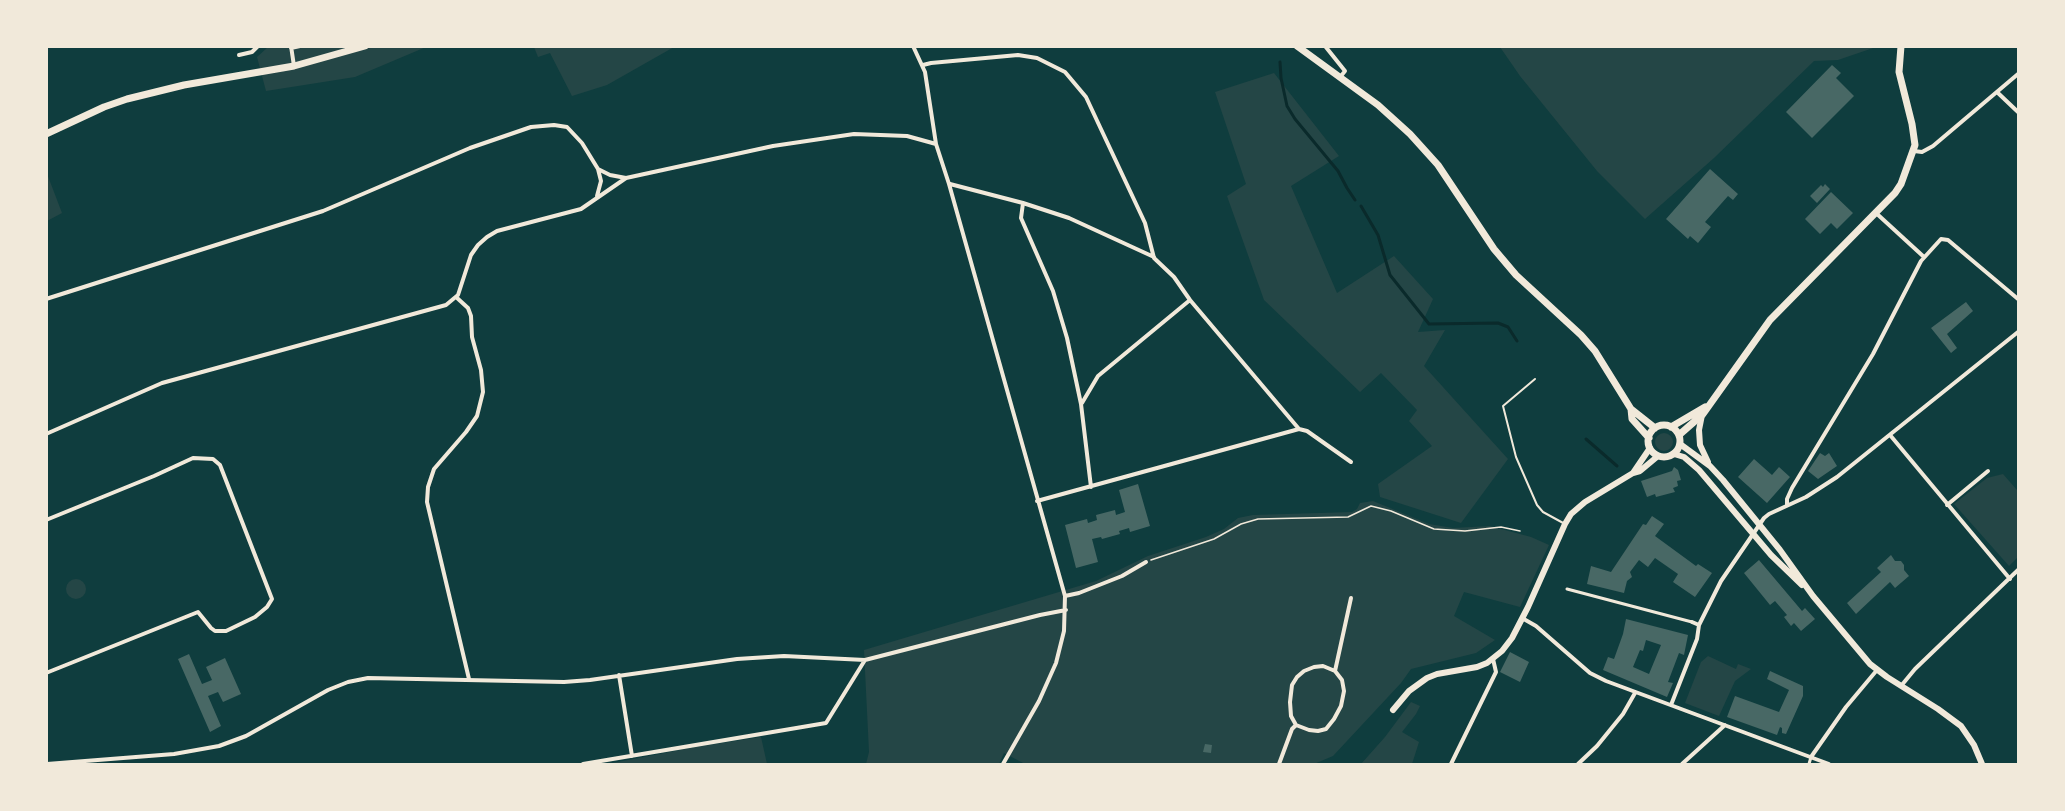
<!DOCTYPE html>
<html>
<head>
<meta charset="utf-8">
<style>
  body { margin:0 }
  #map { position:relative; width:2065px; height:811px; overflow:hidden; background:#0f3d3e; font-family:Inter,sans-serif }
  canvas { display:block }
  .frame { position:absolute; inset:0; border:48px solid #f1e9da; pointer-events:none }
</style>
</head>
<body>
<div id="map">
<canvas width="2065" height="811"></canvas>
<div class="frame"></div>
</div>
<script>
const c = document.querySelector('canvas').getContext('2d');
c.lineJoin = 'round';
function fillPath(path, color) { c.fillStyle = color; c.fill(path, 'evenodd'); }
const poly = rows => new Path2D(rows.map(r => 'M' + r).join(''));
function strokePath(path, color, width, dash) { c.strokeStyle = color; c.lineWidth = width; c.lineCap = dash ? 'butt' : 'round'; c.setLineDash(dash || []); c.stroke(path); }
const green = poly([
  [268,47,426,47,355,77,266,91,257,57],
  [534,47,534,46,674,47,607,85,572,96,550,53,538,57],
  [1500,47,1876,47,1838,60,1814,61,1714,158,1645,219,1597,171,1520,76],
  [1274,73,1339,156,1291,186,1337,293,1394,256,1433,299,1418,332,1445,330,1424,366,1508,459,1461,523,1380,497,1378,484,1432,446,1409,421,1417,410,1381,373,1360,392,1264,300,1227,196,1246,184,1215,92],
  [46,171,62,213,47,221,46,221],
  '1655 442a9 9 0 1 1 18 0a9 9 0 1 1-18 0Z',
  [2003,474,2017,490,2018,490,2018,557,2009,566,1954,504,1987,478],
  [1373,501,1429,524,1453,528,1490,526,1531,537,1549,545,1520,607,1464,592,1454,616,1495,640,1476,653,1411,669,1401,683,1333,756,1314,764,1025,764,1004,753,999,764,866,764,869,752,864,650,1096,581,1148,556,1206,537,1224,529,1238,518,1253,515,1352,512,1357,509,1360,503],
  '66 589a10 10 0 1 1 20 0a10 10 0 1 1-20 0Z',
  [1708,656,1736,669,1738,664,1751,669,1735,681,1719,716,1685,703,1701,662],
  [1411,702,1420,706,1416,714,1402,732,1419,742,1412,764,1361,764,1385,737],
  [761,737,767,764,607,764,696,747]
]);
const stream = poly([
  [1280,62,1281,78,1287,106,1295,119,1338,171,1347,188,1355,200],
  [1361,206,1378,235,1390,275,1429,324,1498,323,1508,327,1517,341],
  [1586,439,1617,466]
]);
const building = poly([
  [1832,65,1841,73,1836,78,1854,96,1812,138,1786,112],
  [1710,169,1738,194,1733,200,1728,196,1705,222,1711,227,1698,243,1690,236,1688,239,1666,219],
  [1825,184,1830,189,1817,203,1810,196,1821,185,1823,187],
  [1831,192,1853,213,1837,229,1831,223,1820,234,1805,219],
  [1966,302,1973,311,1947,334,1957,348,1951,353,1931,328],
  [1820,453,1825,456,1829,453,1837,466,1818,479,1808,471],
  [1754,459,1772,475,1779,467,1790,477,1767,503,1738,477],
  [1674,467,1678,470,1681,480,1677,481,1678,486,1673,488,1675,492,1656,497,1655,494,1647,497,1641,481,1672,471],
  [1138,484,1150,526,1130,532,1129,528,1119,531,1120,534,1102,539,1101,537,1092,539,1098,562,1076,568,1065,525,1087,519,1088,523,1097,520,1096,515,1115,510,1116,515,1125,512,1119,490],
  [1652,516,1664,524,1655,536,1696,566,1698,564,1712,573,1695,597,1673,582,1678,574,1655,558,1648,567,1639,560,1630,572,1632,577,1627,581,1624,593,1587,584,1591,566,1611,572,1643,524,1646,525],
  [1891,555,1895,561,1901,561,1904,565,1904,570,1909,576,1895,588,1890,582,1856,614,1847,603,1881,572,1877,568],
  [1759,560,1802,611,1805,608,1815,619,1801,631,1794,623,1791,626,1784,617,1787,615,1775,601,1770,605,1744,573],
  [1626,619,1688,635,1684,655,1679,653,1668,682,1673,683,1667,697,1603,670,1608,657,1614,659,1623,634],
  [1646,640,1661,645,1649,674,1633,667,1640,650,1643,651],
  [1510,652,1529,662,1520,682,1500,672],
  [189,654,202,684,212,680,206,667,225,658,241,694,223,702,218,692,208,696,221,726,210,732,178,659],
  [1770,671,1803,686,1803,696,1786,734,1782,733,1782,728,1780,727,1777,735,1727,717,1735,696,1779,712,1789,690,1767,679],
  [1205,744,1212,745,1211,753,1203,752]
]);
const path = poly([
  [1151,560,1214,539,1241,524,1258,519,1348,517,1371,506,1391,511,1434,529,1465,531,1501,527,1520,531]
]);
const service = poly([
  [1535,379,1503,406,1516,457,1537,505,1543,512,1565,524]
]);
const pedestrian = poly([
  [1567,589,1692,622],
  [1809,764,1811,757]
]);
const minor = poly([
  [291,46,294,66],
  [913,46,925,72,936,144,949,184,1065,596,1064,631,1056,663,1039,701,1003,764],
  [1325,46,1345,71,1341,76],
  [291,48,300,46],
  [239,55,252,52,258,46],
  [923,65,931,63,1018,55,1037,58,1065,72,1086,97,1100,127,1145,223,1154,258,1174,277,1190,300,1299,429,1307,431,1351,462],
  [1998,93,2018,112],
  [1914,151,1922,152,1933,146,2018,74],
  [950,184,1023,203,1069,218,1154,257],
  [597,196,601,181,598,169],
  [1023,203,1021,218,1053,291,1067,338,1081,404,1091,487],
  [1876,213,1924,257],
  [456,297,468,308,471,316,472,337,481,370,483,392,477,416,466,432,434,469,428,487,427,502,469,679],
  [46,299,323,211,470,148,531,127,554,125,567,127,582,143,598,169,610,175,626,178],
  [1082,403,1098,376,1190,300],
  [46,434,162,383,446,305,458,295,471,255,478,245,487,237,497,231,581,209,626,178,773,146,854,134,907,136,936,144],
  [1890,435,2010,579],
  [1037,501,1299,429],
  [1787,505,1787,499,1792,488,1873,354,1921,261,1941,239,1948,240,2018,299],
  [1947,505,1988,471],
  [46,520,154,476,193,458,213,459,220,465,272,599,267,607,255,617,226,631,215,631,211,628,198,612,46,673],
  [1065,596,1079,593,1122,576,1146,562],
  [1522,618,1536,626,1590,673,1606,681,1829,764],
  [1692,622,1699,625],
  [1335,671,1351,598],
  [619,675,632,756],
  [1901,686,1915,669,2018,570],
  [1671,705,1697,639,1699,625,1721,581,1764,518,1769,514,1806,497,1837,477,2018,332],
  [1811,757,1846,707,1877,670],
  [47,764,174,754,219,746,246,736,328,690,348,682,368,678,564,682,590,680,737,659,784,656,865,660,1040,615,1066,610],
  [583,764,826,723,865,660],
  [1279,764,1292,729,1296,725,1309,730,1318,731,1326,729,1334,719,1341,706,1344,691,1342,680,1335,671,1323,666,1314,667,1304,671,1297,677,1292,685,1290,702,1291,716,1296,725],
  [1451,764,1496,672,1493,659],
  [1578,764,1597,746,1623,714,1635,693],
  [1682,764,1725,725]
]);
const secondary = poly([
  [1702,415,1699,430,1700,445,1708,462],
  [1680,444,1710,466,1723,480,1780,550,1813,596,1870,664,1887,677,1938,709,1961,726,1974,745,1982,764],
  [1674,454,1684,457,1699,470,1771,555,1802,585],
  [1633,473,1650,448],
  [1393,710,1409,691,1427,678,1437,674,1477,667,1487,663,1502,651,1512,638,1528,607,1565,524,1571,514,1585,502,1633,473,1640,471,1658,456]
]);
const primary = poly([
  [1297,46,1378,105,1410,134,1438,165,1494,249,1516,275,1581,335,1595,351,1631,409,1632,419,1649,438],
  [46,134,104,107,127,99,184,85,294,66,365,46],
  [1631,409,1655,428],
  '1648 441a16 16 0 1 1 32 0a16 16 0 1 1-32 0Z',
  [1671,427,1705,407],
  [1679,435,1703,414,1770,320,1895,193,1901,184,1915,145,1912,124,1899,72,1901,46]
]);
fillPath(green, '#244646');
strokePath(stream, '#0a2a2b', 3);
fillPath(building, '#486865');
strokePath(path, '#f1e9da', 1.5);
strokePath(service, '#f1e9da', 2);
strokePath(pedestrian, '#f1e9da', 3);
strokePath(minor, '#f1e9da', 4);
strokePath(secondary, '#f1e9da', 6);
strokePath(primary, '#f1e9da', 7);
</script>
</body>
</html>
